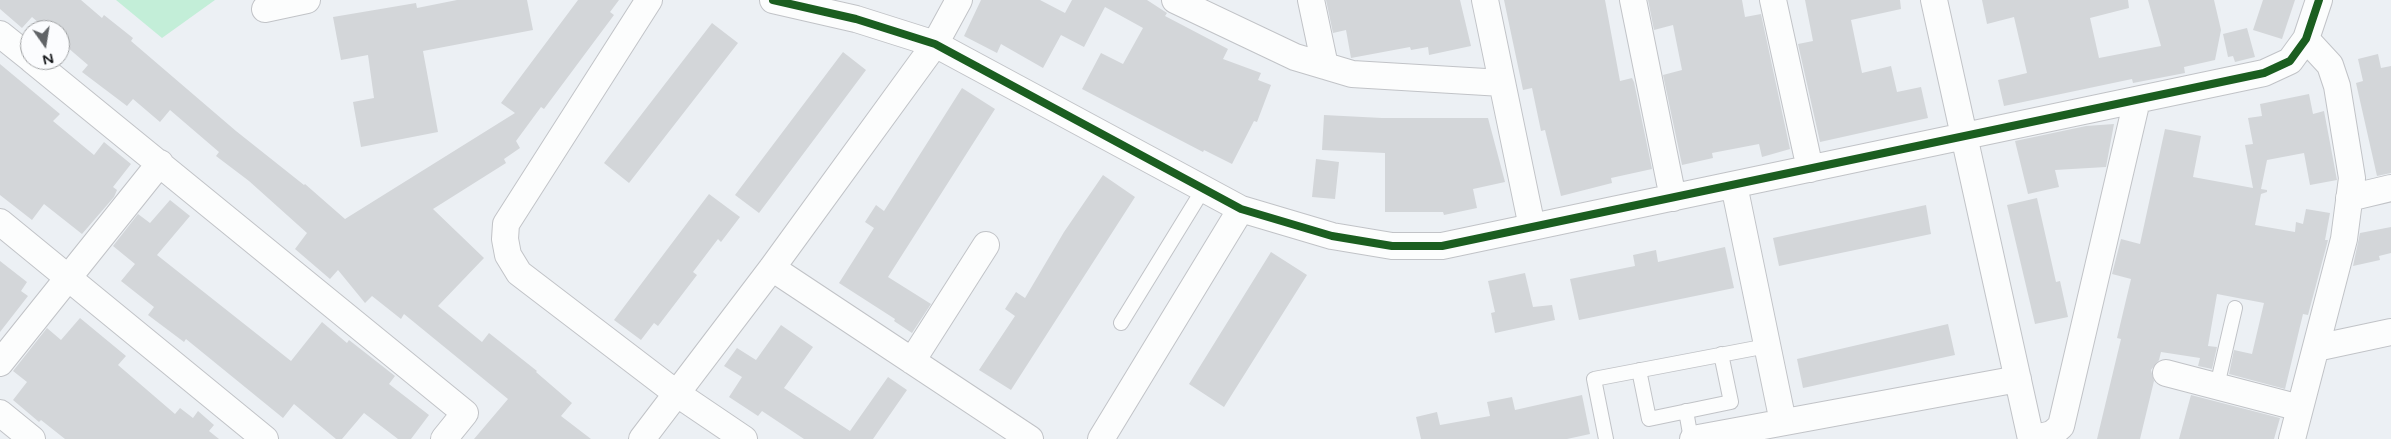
<!DOCTYPE html>
<html>
<head>
<meta charset="utf-8">
<style>
  body { margin:0 }
  #map { position:relative; width:2391px; height:439px; overflow:hidden; background:#ecf0f4; font-family:"Varela Round",sans-serif }
  canvas { display:block }
  .north { position:absolute; left:20px; top:20px; width:50px; height:50px; box-sizing:border-box; background:#fbfcfe; border:1px solid #9fa1a3; border-radius:50%; rotate:167deg; font-size:14px; font-weight:700; line-height:20px; text-align:center; color:#16181b }
  .north::after { content:''; display:block; margin:auto; width:18px; height:22px; background:#616467; clip-path:polygon(50% 0,100% 100%,50% 72%,0 100%) }
</style>
</head>
<body>
<div id="map">
<canvas width="2391" height="439"></canvas>
<div class="north">N</div>
</div>
<script>
const c = document.querySelector('canvas').getContext('2d');
c.lineJoin = 'round';
function fillPath(path, color) { c.fillStyle = color; c.fill(path, 'evenodd'); }
const poly = rows => new Path2D(rows.map(r => 'M' + r).join(''));
function strokePath(path, color, width, dash) { c.strokeStyle = color; c.lineWidth = width; c.lineCap = dash ? 'butt' : 'round'; c.setLineDash(dash || []); c.stroke(path); }
const green = poly([
  [116,0,215,0,162,38]
]);
const building = poly([
  [0,0,81,0,102,18,104,15,133,38,131,41,236,131,304,185,305,184,345,219,515,113,501,103,578,0,619,0,610,12,614,15,544,109,541,107,516,141,520,148,504,159,506,163,433,209,484,258,438,306,482,342,489,333,537,371,536,372,572,403,561,416,591,439,474,439,508,399,404,314,401,319,372,296,365,303,338,270,330,279,295,249,307,233,249,181,216,156,219,152,170,110,160,122,133,99,127,106,82,72,88,65,60,41,60,30,47,30,32,17,22,28,0,9],
  [457,0,527,0,533,30,423,51,438,132,361,147,353,102,374,98,368,55,341,60,333,17,416,3,417,8],
  [981,0,1040,0,1065,13,1072,0,1147,0,1167,13,1165,16,1228,49,1223,59,1261,73,1258,80,1271,85,1257,122,1254,121,1232,164,1204,150,1203,152,1082,89,1101,53,1123,64,1143,28,1105,7,1084,47,1061,35,1043,68,1001,44,997,53,964,36],
  [1326,0,1460,0,1471,46,1429,55,1428,47,1411,50,1410,47,1351,58,1346,30,1333,33],
  [1504,0,1605,0,1620,81,1632,78,1634,82,1652,169,1611,178,1612,183,1561,196,1545,130,1541,131,1532,88,1523,90],
  [1648,0,1742,0,1745,17,1761,14,1790,149,1762,157,1759,144,1712,153,1713,158,1682,165,1663,75,1682,70,1673,25,1654,30],
  [1805,0,1900,0,1901,9,1851,20,1862,73,1891,66,1897,92,1921,87,1928,118,1820,142,1798,44,1813,41],
  [1982,0,2128,0,2129,8,2090,18,2099,58,2161,46,2148,0,2214,0,2221,30,2215,60,2184,67,2185,73,2133,83,2132,79,2004,106,1998,80,2027,73,2014,17,1987,24],
  [2263,0,2295,0,2282,39,2253,30],
  [712,23,738,43,629,183,604,163],
  [2247,28,2255,57,2235,62,2233,56,2228,57,2223,34],
  [843,52,866,70,759,213,735,195],
  [2378,54,2381,68,2391,66,2391,173,2377,176,2356,83,2363,81,2358,59],
  [0,64,60,114,53,121,94,155,104,142,131,164,113,187,117,190,114,197,82,234,44,204,32,220,0,195],
  [962,88,995,109,888,277,931,304,912,333,894,321,895,319,839,283,874,228,865,222,876,205,884,211],
  [2309,94,2313,114,2324,111,2337,180,2310,185,2304,153,2267,160,2261,189,2267,190,2267,192,2261,194,2255,225,2295,232,2296,222,2303,224,2306,209,2330,213,2325,240,2328,240,2308,315,2303,314,2285,389,2229,374,2234,350,2252,354,2264,303,2217,294,2208,346,2217,347,2212,369,2198,366,2200,358,2161,352,2159,360,2151,370,2154,381,2140,439,2097,439,2121,339,2117,338,2131,279,2112,274,2121,239,2140,244,2165,129,2201,136,2193,177,2253,188,2245,145,2253,144,2248,118,2262,116,2260,104],
  [1324,115,1382,118,1488,118,1505,182,1473,189,1477,208,1444,215,1443,212,1385,212,1385,153,1322,150],
  [2114,124,2106,167,2055,170,2059,187,2028,194,2015,141,2086,126],
  [1316,159,1339,162,1335,199,1312,197],
  [1103,175,1135,197,1011,390,979,370,1015,316,1005,309,1016,292,1025,298,1064,232],
  [709,194,740,217,721,242,718,239,693,272,697,275,658,326,654,323,641,340,614,320],
  [2037,198,2056,282,2060,281,2068,317,2035,324,2007,205],
  [170,200,190,216,157,255,291,361,322,322,347,343,349,340,395,376,389,384,429,415,411,439,398,439,364,413,342,439,336,439,294,404,283,418,186,339,184,342,148,315,154,307,121,281,135,264,113,246,138,214,150,223],
  [1926,205,1931,234,1779,266,1773,238],
  [2391,227,2391,253,2379,256,2380,260,2353,266,2360,233],
  [1725,247,1734,288,1579,320,1570,279,1635,266,1633,255,1656,250,1658,262],
  [1271,252,1307,275,1224,407,1189,384],
  [0,261,27,282,21,291,28,296,0,332],
  [1525,273,1533,307,1552,305,1555,320,1495,333,1491,313,1495,312,1488,281],
  [80,318,126,356,118,365,175,414,180,408,193,418,198,411,214,425,209,431,219,439,65,439,41,420,39,422,13,400,27,382,13,371,47,328,61,340],
  [1948,324,1955,355,1803,388,1797,359],
  [781,325,813,347,784,388,850,431,888,377,907,390,873,439,804,439,762,411,758,416,729,397,742,377,724,366,737,348,756,360],
  [1582,395,1590,434,1567,439,1421,439,1416,417,1437,412,1440,425,1490,416,1487,402,1512,397,1515,410],
  [2191,395,2280,418,2274,439,2179,439]
]);
const lane = poly([
  [1121,323,1204,188],
  [1639,370,1649,419,1731,402,1721,354],
  [2217,386,2235,308],
  [1686,411,1691,439],
  [1606,439,1594,379,1767,346]
]);
const street = poly([
  [649,0,506,224,505,239,508,255,519,273,676,393,744,439],
  [773,0,856,19,935,44,1241,209,1332,236,1392,246,1442,246,2264,73,2290,61,2306,39,2319,0],
  [1175,0,1295,57,1352,74,1502,83],
  [1311,0,1325,66],
  [1485,0,1532,227],
  [1633,0,1673,198],
  [1773,0,1810,169],
  [1934,0,2031,439],
  [265,9,307,0],
  [0,34,30,58],
  [32,60,465,413,444,439],
  [1734,185,1783,422],
  [2349,198,2391,188],
  [0,222,265,439],
  [772,268,1030,439],
  [2316,348,2391,332],
  [912,361,986,245],
  [0,363,160,163],
  [2166,373,2300,408],
  [0,413,32,439],
  [642,439,772,268,935,44,959,0],
  [1101,439,1241,209],
  [1693,439,2018,379],
  [2031,439,2052,434,2061,426,2137,100],
  [2292,439,2344,239,2352,178,2337,86,2330,65,2306,39]
]);
const cycleway = poly([
  [773,0,856,19,935,44,1241,209,1332,236,1392,246,1442,246,2264,73,2290,61,2306,39,2319,0]
]);
fillPath(green, '#c3eed8');
fillPath(building, '#d3d6d9');
strokePath(lane, '#c1c3c7', 16);
strokePath(street, '#c1c3c7', 28);
strokePath(lane, '#fcfdfd', 14);
strokePath(street, '#fcfdfd', 26);
strokePath(cycleway, '#1b5e20', 8);
</script>
</body>
</html>
